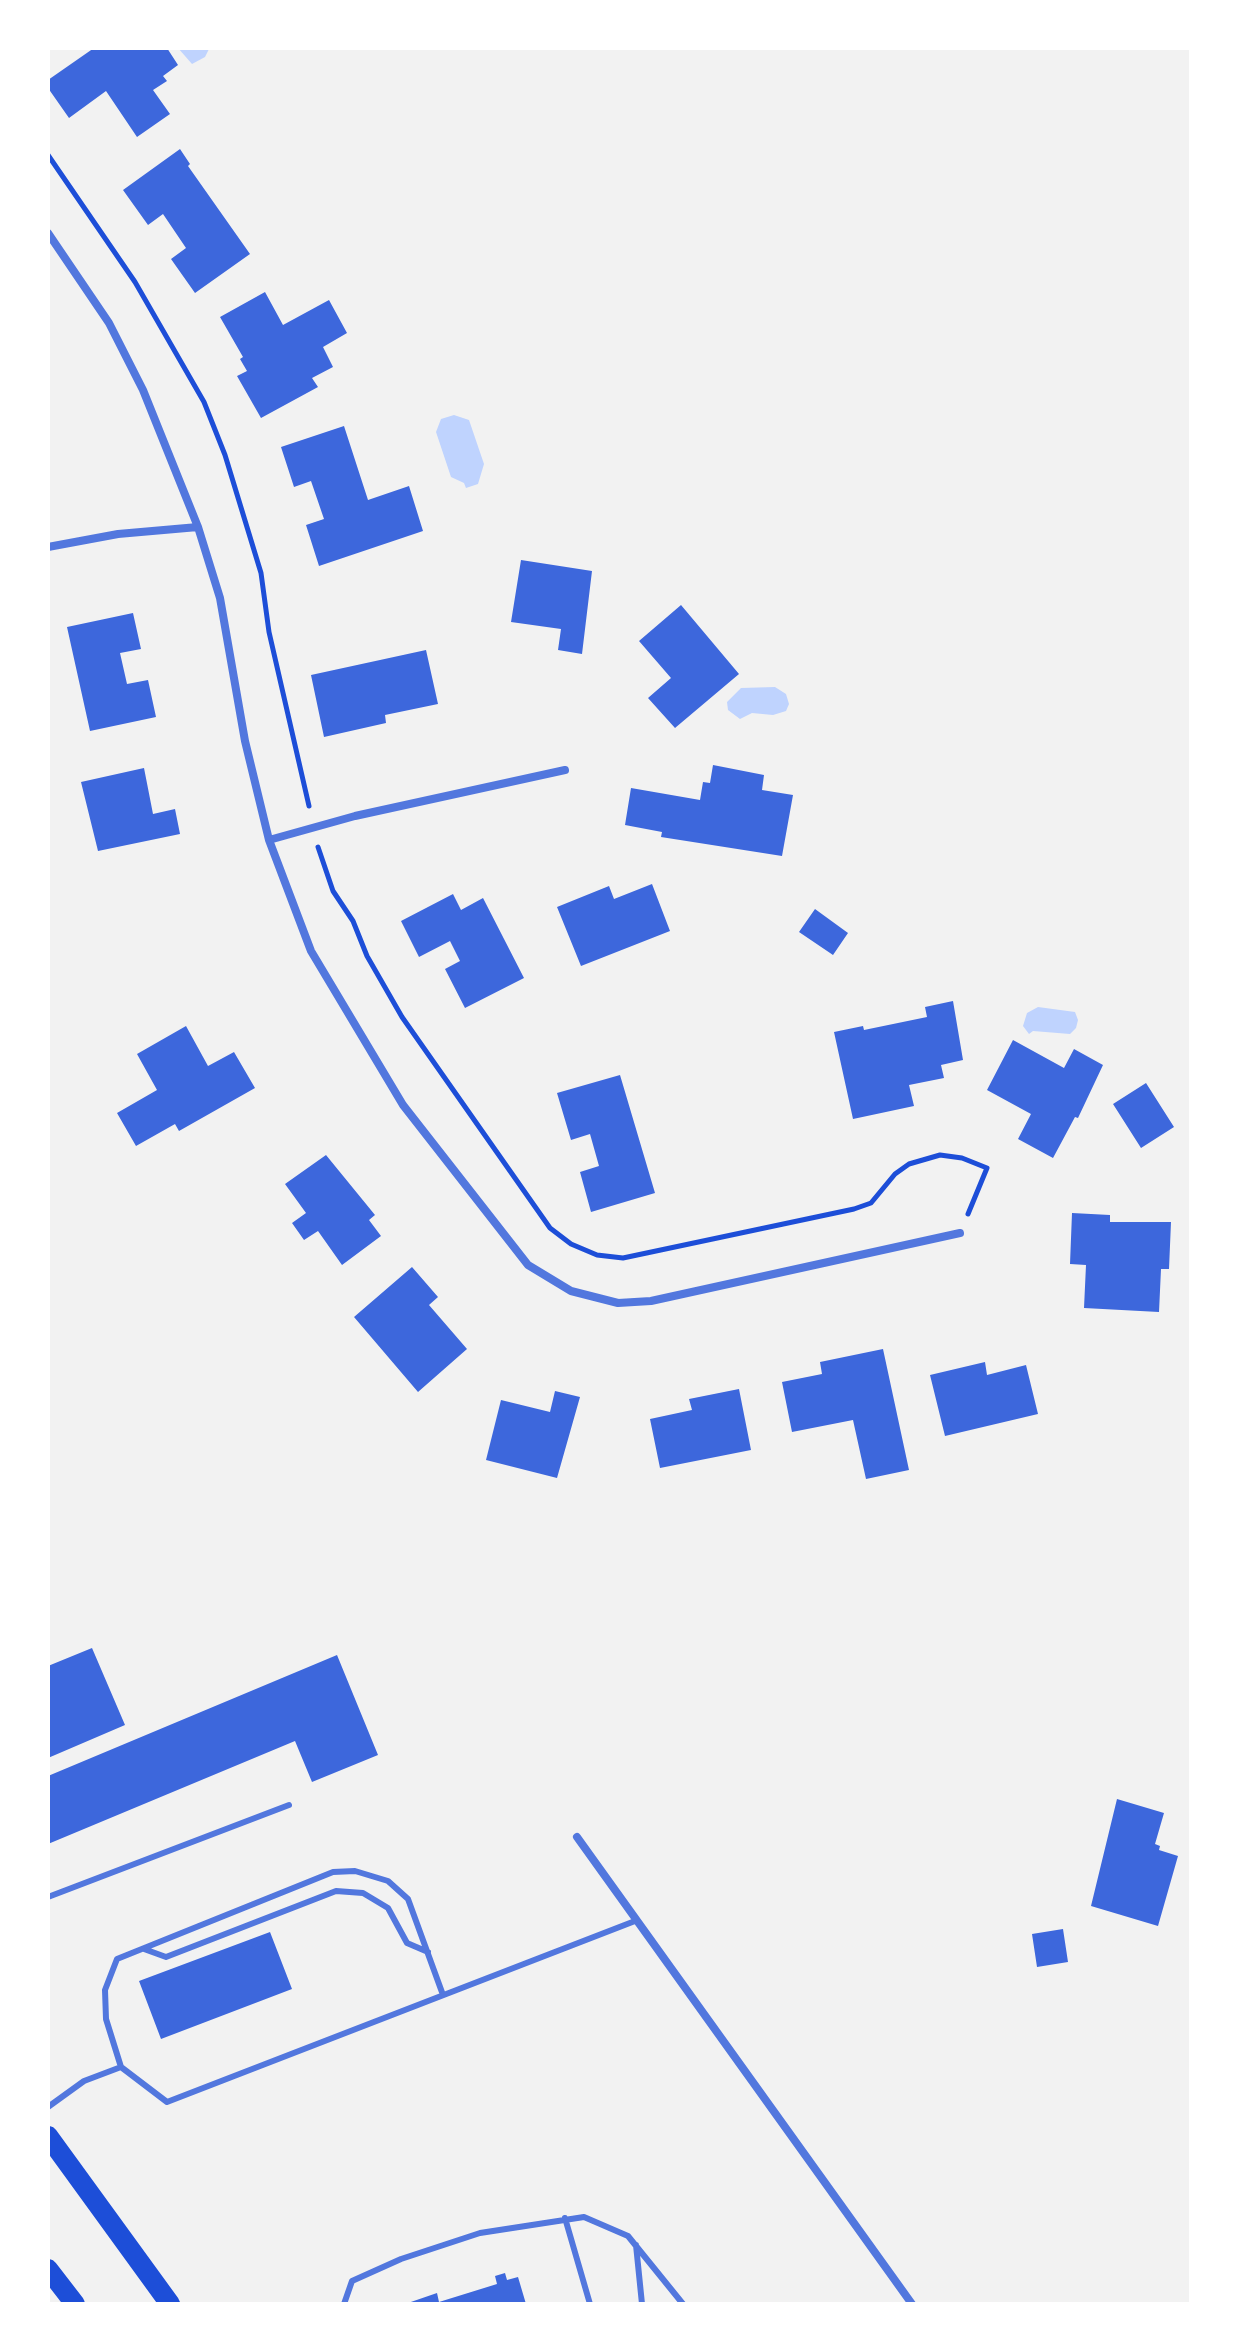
<!DOCTYPE html>
<html>
<head>
<meta charset="utf-8">
<style>
  body { margin:0 }
  #map { position:relative; width:1239px; height:2352px; overflow:hidden; background:#f2f2f2; font-family:"Titillium Web",sans-serif }
  canvas { display:block }
  .frame { position:absolute; inset:0; border:50px solid #fff; pointer-events:none }
</style>
</head>
<body>
<div id="map">
<canvas width="1239" height="2352"></canvas>
<div class="frame"></div>
</div>
<script>
const c = document.querySelector('canvas').getContext('2d');
c.lineJoin = 'round';
function fillPath(path, color) { c.fillStyle = color; c.fill(path, 'evenodd'); }
const poly = rows => new Path2D(rows.map(r => 'M' + r).join(''));
function strokePath(path, color, width, dash) { c.strokeStyle = color; c.lineWidth = width; c.lineCap = dash ? 'butt' : 'round'; c.setLineDash(dash || []); c.stroke(path); }
const water = poly([
  [178,48,209,48,209,49,205,57,192,64],
  [454,415,469,420,484,464,478,484,466,488,464,483,451,477,436,432,441,419],
  [775,687,786,694,789,704,786,711,773,715,752,713,740,719,728,710,727,702,741,688],
  [1038,1007,1075,1012,1078,1020,1076,1028,1070,1034,1033,1031,1029,1034,1023,1026,1027,1013]
]);
const building = poly([
  [94,48,167,48,178,65,163,76,167,81,153,90,170,114,137,137,106,91,69,118,48,88,48,80],
  [180,149,190,164,188,166,250,254,195,293,171,259,186,248,163,214,148,225,123,190],
  [265,292,283,325,329,300,347,333,323,347,333,367,312,378,318,387,261,418,237,376,247,371,240,359,243,357,220,317],
  [344,426,368,500,409,486,423,531,319,566,306,525,324,519,311,481,294,487,281,447],
  [521,560,592,571,582,654,558,650,561,629,511,622],
  [681,605,739,674,675,728,648,698,671,678,639,641],
  [133,613,141,649,120,653,127,684,148,680,156,717,90,731,67,627],
  [426,650,438,704,385,715,386,723,324,737,311,675],
  [713,765,764,775,762,790,793,795,782,856,661,837,662,832,625,825,631,788,700,800,703,782,710,783],
  [144,768,153,814,175,809,180,834,98,851,81,782],
  [652,884,670,931,581,966,557,907,609,886,614,899],
  [453,894,461,910,483,898,524,978,465,1008,445,969,460,961,450,941,419,957,401,921],
  [815,909,848,933,833,955,799,932],
  [953,1001,963,1060,941,1065,944,1078,909,1085,914,1106,853,1119,834,1032,863,1026,864,1030,927,1017,925,1007],
  [186,1026,208,1066,234,1052,255,1088,179,1131,175,1124,136,1146,117,1113,157,1090,137,1054],
  [1013,1040,1064,1068,1074,1049,1103,1065,1078,1118,1075,1117,1053,1158,1018,1139,1031,1114,987,1090],
  [620,1075,655,1193,591,1212,580,1172,599,1166,590,1134,571,1140,557,1093],
  [1146,1083,1174,1127,1141,1148,1113,1104],
  [326,1155,375,1215,369,1220,381,1236,342,1265,318,1231,304,1240,292,1223,306,1213,285,1184],
  [1072,1213,1110,1215,1110,1222,1171,1222,1169,1269,1161,1269,1159,1312,1084,1308,1086,1265,1070,1264],
  [412,1267,438,1297,429,1305,467,1349,418,1392,354,1317],
  [883,1349,909,1470,866,1479,853,1420,792,1432,782,1382,822,1374,820,1362],
  [985,1362,987,1375,1026,1365,1038,1414,945,1436,930,1375],
  [739,1389,751,1450,660,1468,650,1419,692,1410,689,1399],
  [555,1391,580,1397,557,1478,486,1460,501,1400,550,1412],
  [92,1648,125,1725,48,1758,48,1666],
  [337,1655,378,1755,312,1782,295,1741,48,1844,48,1776],
  [1117,1799,1164,1813,1155,1844,1160,1846,1159,1850,1178,1856,1158,1926,1091,1906],
  [1063,1929,1068,1962,1037,1967,1032,1934],
  [270,1932,292,1989,161,2039,139,1981],
  [505,2273,507,2280,518,2277,526,2304,405,2304,437,2293,439,2302,497,2284,495,2276]
]);
const path = poly([
  [48,155,135,282,204,402,225,455,261,573,269,632,309,806],
  [318,847,333,891,353,921,367,956,402,1017,550,1228,571,1244,597,1255,623,1258,854,1209,871,1203,895,1174,909,1164,940,1155,962,1158,987,1168,968,1214]
]);
const service = poly([
  [48,1897,289,1805],
  [144,1949,166,1957,336,1891,363,1893,388,1908,407,1943,428,1952],
  [121,2067,106,2019,105,1990,117,1959,333,1872,355,1871,388,1881,408,1899,443,1995],
  [48,2107,84,2081,121,2067,167,2102,635,1921],
  [565,2218,590,2304],
  [636,2245,642,2304],
  [344,2304,352,2281,401,2259,480,2233,584,2217,628,2236,683,2304]
]);
const minor = poly([
  [48,233,109,323,143,390,198,527,220,598,245,741,269,840,311,951,403,1105,528,1265,571,1291,618,1303,651,1301,960,1233],
  [48,547,118,534,198,527],
  [269,840,355,816,565,770],
  [577,1837,912,2304]
]);
const primary = poly([
  [48,2136,170,2304],
  [48,2269,75,2304]
]);
fillPath(water, '#bfd3fe');
fillPath(building, '#3d67dc');
strokePath(path, '#1d4ed8', 5);
strokePath(service, '#5277de', 6);
strokePath(minor, '#5277de', 8);
strokePath(primary, '#1d4ed8', 20);
</script>
</body>
</html>
